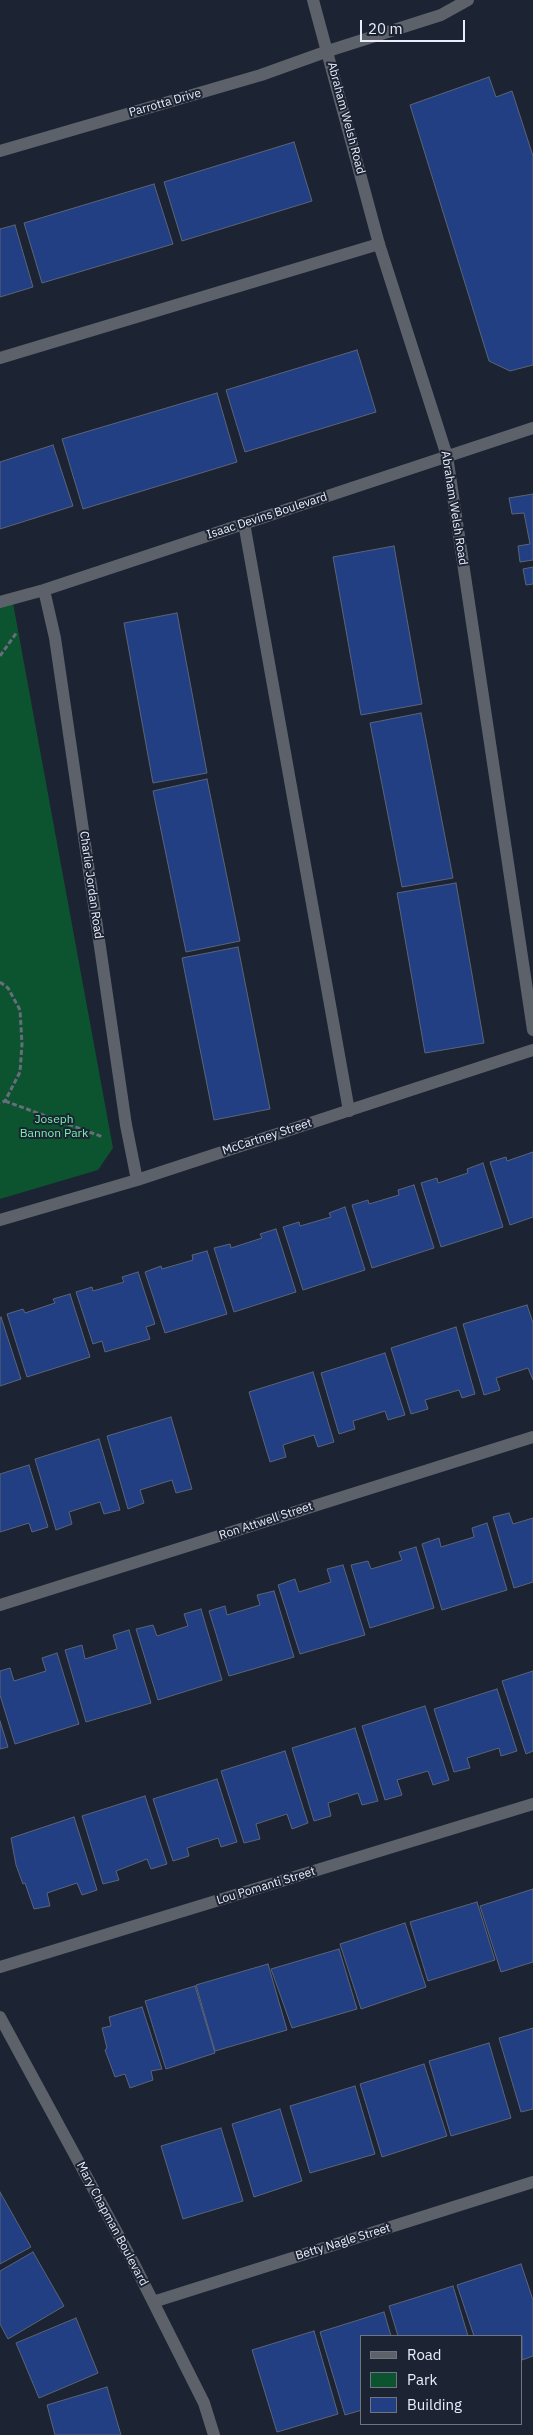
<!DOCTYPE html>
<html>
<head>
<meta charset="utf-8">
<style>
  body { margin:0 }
  #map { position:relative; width:533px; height:2435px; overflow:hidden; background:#1c2333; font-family:"IBM Plex Sans",sans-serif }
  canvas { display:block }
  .legend { position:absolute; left:360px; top:2335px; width:162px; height:90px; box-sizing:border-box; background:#1c2333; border:1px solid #6e7482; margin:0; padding:6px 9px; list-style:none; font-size:15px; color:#e9eef9 }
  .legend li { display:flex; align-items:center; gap:10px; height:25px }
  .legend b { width:25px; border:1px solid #6e7482 }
  .scale { position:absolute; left:360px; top:20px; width:105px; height:22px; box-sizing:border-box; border:2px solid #e9eef9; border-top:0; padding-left:6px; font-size:15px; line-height:18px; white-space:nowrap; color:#e9eef9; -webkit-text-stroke:4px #1c2333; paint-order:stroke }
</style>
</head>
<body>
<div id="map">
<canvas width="533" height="2435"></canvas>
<ul class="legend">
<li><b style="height:6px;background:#5d626a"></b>Road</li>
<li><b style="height:14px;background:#0c5330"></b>Park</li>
<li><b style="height:14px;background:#233f84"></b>Building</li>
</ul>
<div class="scale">20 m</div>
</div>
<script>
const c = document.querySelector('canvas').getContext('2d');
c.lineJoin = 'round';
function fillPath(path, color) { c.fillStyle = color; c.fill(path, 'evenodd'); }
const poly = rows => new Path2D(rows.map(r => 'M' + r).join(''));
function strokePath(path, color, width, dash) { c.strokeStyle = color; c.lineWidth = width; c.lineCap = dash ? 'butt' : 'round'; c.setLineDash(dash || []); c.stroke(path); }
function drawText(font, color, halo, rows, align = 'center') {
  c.font = font + ' "IBM Plex Sans",sans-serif'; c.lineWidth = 4; c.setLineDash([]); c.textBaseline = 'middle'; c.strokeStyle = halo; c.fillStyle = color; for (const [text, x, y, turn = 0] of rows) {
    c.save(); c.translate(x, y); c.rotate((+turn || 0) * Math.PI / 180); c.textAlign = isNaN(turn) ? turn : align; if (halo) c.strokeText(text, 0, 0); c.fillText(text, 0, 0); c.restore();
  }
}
const green = poly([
  [13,603,113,1148,98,1170,0,1199,0,607]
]);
const building = poly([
  [489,77,496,97,512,91,533,156,533,365,510,371,489,361,410,105,489,77],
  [294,142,312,201,182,241,164,182,294,142],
  [154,184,173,244,42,283,24,223,154,184],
  [15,225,33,287,0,297,0,229,15,225],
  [357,350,376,412,245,452,226,390,357,350],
  [217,393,237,462,83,509,62,439,217,393],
  [53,445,73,506,0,529,0,462,53,445],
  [533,494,533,560,520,562,518,546,530,544,524,513,512,514,509,498,533,494],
  [394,546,422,704,361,715,333,557,394,546],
  [533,567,533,584,526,585,523,569,533,567],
  [177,613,207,773,153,783,124,623,177,613],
  [421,713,453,878,402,887,370,723,421,713],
  [207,779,240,941,186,952,153,791,207,779],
  [456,883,484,1043,425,1053,397,893,456,883],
  [238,947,270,1109,214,1120,182,958,238,947],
  [533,1152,533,1217,510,1225,490,1162,506,1157,507,1161,533,1152],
  [483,1163,503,1227,441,1247,421,1183,437,1178,438,1183,468,1173,467,1169,483,1163],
  [414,1185,434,1248,372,1268,352,1205,368,1200,369,1204,399,1195,398,1190,414,1185],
  [345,1207,365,1270,303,1290,283,1227,299,1222,300,1226,331,1217,329,1213,345,1207],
  [276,1229,296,1292,234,1312,214,1248,230,1244,231,1248,262,1238,260,1234,276,1229],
  [207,1251,227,1314,165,1333,145,1272,161,1266,162,1269,193,1260,192,1255,207,1251],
  [138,1272,155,1324,146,1327,150,1339,105,1352,102,1341,93,1344,76,1292,92,1287,93,1291,124,1282,122,1277,138,1272],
  [70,1294,90,1357,27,1377,7,1314,23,1309,25,1313,55,1303,53,1299,70,1294],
  [527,1305,533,1323,533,1380,528,1368,496,1378,500,1390,484,1395,463,1324,527,1305],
  [1,1317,21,1379,0,1386,0,1318,1,1317],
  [456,1327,475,1394,462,1398,459,1390,425,1400,428,1409,411,1414,391,1348,456,1327],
  [385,1353,405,1415,388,1420,385,1411,353,1421,355,1429,339,1434,321,1373,385,1353],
  [313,1372,334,1442,318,1447,314,1435,283,1445,286,1457,270,1462,249,1392,313,1372],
  [171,1417,192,1489,176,1493,172,1480,140,1490,144,1503,128,1509,107,1436,171,1417],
  [99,1439,120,1510,104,1514,100,1502,69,1512,72,1524,56,1530,35,1459,99,1439],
  [29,1465,48,1527,32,1532,29,1523,0,1532,0,1474,29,1465],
  [509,1513,513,1524,533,1518,533,1582,514,1588,493,1517,509,1513],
  [487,1523,507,1590,442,1610,422,1544,439,1538,441,1547,474,1537,472,1528,487,1523],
  [416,1547,434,1608,370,1628,351,1565,368,1561,371,1569,402,1560,399,1552,416,1547],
  [343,1565,365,1635,300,1654,278,1585,295,1579,299,1592,331,1582,327,1569,343,1565],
  [274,1591,294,1657,229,1676,209,1611,225,1606,227,1615,260,1605,257,1595,274,1591],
  [201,1609,222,1680,158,1700,136,1629,153,1625,157,1636,188,1626,184,1614,201,1609],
  [129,1630,151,1703,86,1722,65,1650,82,1645,85,1659,117,1649,113,1635,129,1630],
  [57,1653,79,1724,15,1744,0,1695,0,1671,10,1668,14,1681,46,1671,42,1658,57,1653],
  [533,1671,533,1751,526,1754,502,1681,533,1671],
  [497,1689,517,1751,501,1756,499,1748,467,1758,470,1768,454,1772,434,1709,497,1689],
  [425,1706,449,1780,433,1785,428,1771,397,1780,402,1795,385,1800,362,1726,425,1706],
  [0,1721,8,1747,0,1749,0,1721],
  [355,1728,378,1801,362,1805,358,1793,328,1803,331,1816,314,1821,292,1748,355,1728],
  [285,1751,308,1823,292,1829,287,1814,256,1824,260,1839,244,1843,221,1771,285,1751],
  [217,1779,237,1842,221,1847,218,1838,187,1848,189,1856,173,1861,153,1799,217,1779],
  [145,1796,167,1864,151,1869,147,1859,116,1871,119,1880,103,1884,82,1816,145,1796],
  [74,1817,97,1890,82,1895,77,1883,47,1893,50,1906,34,1909,25,1883,23,1884,16,1865,11,1838,74,1817],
  [533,1889,533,1962,501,1972,480,1906,533,1889],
  [477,1902,495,1960,428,1981,410,1922,477,1902],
  [405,1923,426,1987,361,2009,340,1944,405,1923],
  [339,1949,357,2009,292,2028,271,1969,339,1949],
  [268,1964,287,2030,215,2051,196,1985,268,1964],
  [195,1986,215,2053,166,2069,145,2001,195,1986],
  [142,2007,162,2069,151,2071,153,2080,130,2088,125,2074,115,2077,105,2050,107,2048,102,2028,111,2026,109,2017,142,2007],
  [533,2028,533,2109,521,2112,499,2038,533,2028],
  [489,2043,511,2118,451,2136,429,2061,489,2043],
  [424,2064,447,2136,382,2157,360,2084,424,2064],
  [355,2086,375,2154,310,2173,290,2106,355,2086],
  [280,2109,302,2181,254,2197,232,2124,280,2109],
  [221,2128,243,2201,183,2219,161,2146,221,2128],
  [0,2192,31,2247,0,2264,0,2192],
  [33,2252,64,2306,8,2339,0,2324,0,2271,33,2252],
  [521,2264,533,2300,533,2356,522,2360,522,2336,474,2336,457,2285,521,2264],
  [453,2286,468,2336,398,2336,389,2306,453,2286],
  [384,2312,391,2336,362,2336,362,2410,345,2415,320,2332,384,2312],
  [76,2318,98,2373,39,2398,16,2343,76,2318],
  [314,2331,338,2414,277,2432,252,2350,314,2331],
  [107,2387,121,2435,55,2435,47,2405,107,2387]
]);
const path = poly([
  [0,656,17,632],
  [0,982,8,988,20,1010,22,1044,20,1072,5,1101,0,1103],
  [5,1101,103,1137]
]);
const service = poly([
  [328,51,441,15,468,0],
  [0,358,379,244],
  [244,523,349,1111]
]);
const minor = poly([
  [0,151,261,75,328,51],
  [447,456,533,1030],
  [44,590,55,638,126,1125,137,1180],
  [0,602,44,590,533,428],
  [0,1220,137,1180,533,1050],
  [0,1605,533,1437],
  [0,1967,533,1804],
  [0,2017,133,2262,204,2403,214,2435],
  [153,2302,533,2182]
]);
const tertiary = poly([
  [313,0,379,244,447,456]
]);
const streetNames = [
  ["Parrotta Drive",165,103,-16],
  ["Abraham Welsh Road",346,118,75],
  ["Abraham Welsh Road",454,508,81],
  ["Isaac Devins Boulevard",267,516,-18],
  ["Charlie Jordan Road",91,885,82],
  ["McCartney Street",267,1137,-18],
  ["Ron Attwell Street",266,1521,-18],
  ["Lou Pomanti Street",266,1886,-17],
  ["Mary Chapman Boulevard",112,2224,62],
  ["Betty Nagle Street",343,2242,-17]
];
const parkNames = [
  ["Joseph",54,1120],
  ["Bannon Park",54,1134]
];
fillPath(green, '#0c5330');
fillPath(building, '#233f84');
strokePath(building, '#5b6476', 1);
strokePath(path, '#666d7b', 3, [5, 2.5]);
strokePath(service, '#5d626a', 12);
strokePath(minor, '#5d626a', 12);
strokePath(tertiary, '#5d626a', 12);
drawText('12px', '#e9eef9', '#1c2333', streetNames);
drawText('12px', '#77f4ac', '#1c2333', parkNames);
</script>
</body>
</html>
